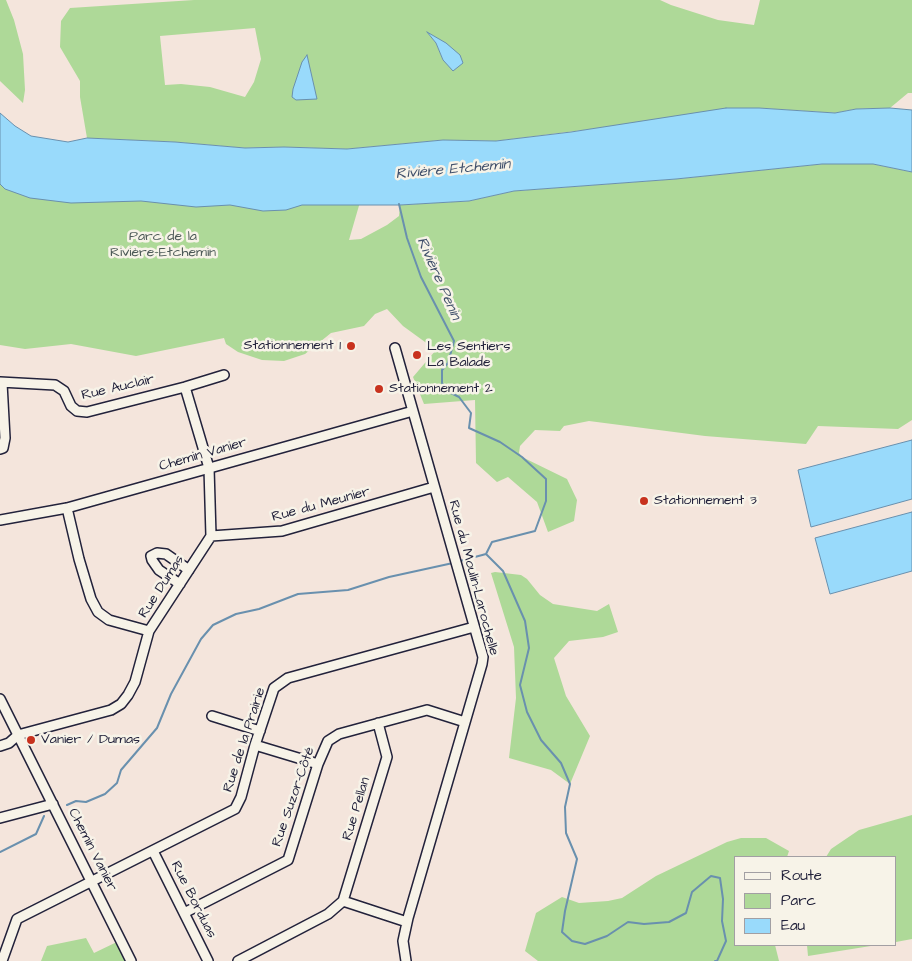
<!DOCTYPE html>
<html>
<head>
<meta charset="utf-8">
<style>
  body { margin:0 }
  #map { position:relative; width:912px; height:961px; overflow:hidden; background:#f4e5dc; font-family:"Architects Daughter",sans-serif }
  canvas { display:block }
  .legend { position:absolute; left:734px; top:856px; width:162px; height:90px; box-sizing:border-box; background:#f7f3e8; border:1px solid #a29fa3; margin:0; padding:6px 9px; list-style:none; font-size:15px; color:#22223b }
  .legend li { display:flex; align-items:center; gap:10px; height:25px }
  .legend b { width:25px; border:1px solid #a29fa3 }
</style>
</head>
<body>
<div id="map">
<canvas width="912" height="961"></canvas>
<ul class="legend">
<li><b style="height:6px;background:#f7f3e8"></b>Route</li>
<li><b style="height:14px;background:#aed998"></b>Parc</li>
<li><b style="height:14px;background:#99dafb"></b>Eau</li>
</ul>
</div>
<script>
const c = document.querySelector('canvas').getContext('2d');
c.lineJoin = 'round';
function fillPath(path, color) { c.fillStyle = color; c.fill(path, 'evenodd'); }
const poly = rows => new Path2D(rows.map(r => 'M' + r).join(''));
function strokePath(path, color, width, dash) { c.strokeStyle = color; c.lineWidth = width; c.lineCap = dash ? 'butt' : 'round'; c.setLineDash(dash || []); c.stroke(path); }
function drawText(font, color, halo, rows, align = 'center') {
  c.font = font + ' "Architects Daughter",sans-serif'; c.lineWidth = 5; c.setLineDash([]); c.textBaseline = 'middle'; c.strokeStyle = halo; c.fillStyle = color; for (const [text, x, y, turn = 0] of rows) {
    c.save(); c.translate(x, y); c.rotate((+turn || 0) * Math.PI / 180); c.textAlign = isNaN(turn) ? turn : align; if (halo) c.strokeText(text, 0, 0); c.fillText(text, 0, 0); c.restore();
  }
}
const green = poly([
  [0,0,6,0,14,20,23,54,25,90,23,103,0,81],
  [194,0,660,0,671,5,718,20,754,25,760,0,912,0,912,93,908,93,890,108,856,109,835,113,759,108,496,141,443,140,347,149,284,147,245,148,175,142,87,138,80,97,80,81,60,47,61,21,70,8],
  [255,28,261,59,254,82,245,97,210,87,181,84,165,85,160,36],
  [428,33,463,63,443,60,436,43],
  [0,133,62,170,367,178,349,240,361,239,387,225,399,216,400,205,469,201,514,191,676,179,822,164,873,164,912,172,912,420,898,429,818,426,806,444,705,436,589,421,564,426,560,431,535,430,520,446,519,453,522,457,567,479,577,500,574,521,548,532,537,502,508,477,497,482,476,463,475,400,424,404,413,377,436,350,403,326,387,309,375,314,364,326,331,333,305,354,284,361,262,360,238,352,226,344,224,338,136,356,71,344,25,349,0,345],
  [495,572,521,575,527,579,540,595,553,604,597,611,609,604,618,632,603,637,569,641,554,658,566,696,590,736,570,784,551,770,509,758,516,698,514,647,491,573],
  [912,815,912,939,896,942,896,857,826,857,831,849,859,830],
  [741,838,766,838,789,851,787,857,736,857,736,945,775,945,779,961,538,961,525,951,536,913,562,897,579,903,608,901,622,898,656,876,727,842],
  [86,938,94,953,121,940,131,961,41,961,47,946],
  [807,945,877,945,808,956]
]);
const water = poly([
  [427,32,446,43,460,55,463,63,453,71,443,60,436,43,427,32],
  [307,55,317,99,296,100,292,97,293,89,302,62,307,55],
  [726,108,759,108,835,113,856,109,890,108,912,110,912,172,873,164,822,164,676,179,514,191,469,201,400,205,302,205,286,210,263,211,230,205,196,207,141,201,71,203,30,198,5,189,0,184,0,113,15,126,31,136,68,142,87,138,175,142,245,148,284,147,347,149,443,140,496,141,571,132,726,108],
  [912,440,912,499,811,527,798,470,912,440],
  [912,512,912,571,830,594,815,538,912,512]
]);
const stream = poly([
  [399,204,407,238,421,277,454,341,448,363,442,370,442,383,449,392,459,397,471,413,469,428,500,442,522,457,546,479,546,501,535,531,492,542,486,554,503,571,525,621,529,648,520,685,527,712,541,740,561,763,570,784,565,807,566,833,577,859,565,911,562,932,572,941,585,944,607,936,628,922,644,924,669,922,686,913,692,892,711,876,720,878,723,899,722,921,726,941,717,961,715,961],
  [460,561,486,554],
  [67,805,76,801,86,802,105,794,117,783,121,770,157,728,171,694,201,639,213,625,236,614,259,609,298,594,348,590,389,577,453,563],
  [0,852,36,834,44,816]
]);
const minor = poly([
  [395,348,483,657,482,664,408,918,403,941,406,961],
  [0,382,55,385,64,391,71,406,77,411,87,412,185,387,224,375],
  [0,449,3,448,5,438,2,383],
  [67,508,79,559,91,599,98,612,109,620,149,631],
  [0,520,67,508,413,411],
  [211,536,282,531,434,487],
  [180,584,159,570,152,560,151,556,157,553,166,554,189,570],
  [0,699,131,961],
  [212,716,260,731],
  [255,745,318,764],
  [0,746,9,743,18,735,111,710,121,704,128,695,135,682,149,631,211,536,209,468,185,387],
  [0,818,53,804],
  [153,851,208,961],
  [343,901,407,922],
  [184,913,288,860,318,764,328,741,339,734,427,710,465,722],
  [2,961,17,919,235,809,241,797,255,745,274,688,288,678,474,627],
  [238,961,328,914,343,901,387,757,378,723]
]);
const markers = [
  [351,346,5,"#c8321e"],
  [417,355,5,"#c8321e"],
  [379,389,5,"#c8321e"],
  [644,501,5,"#c8321e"],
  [31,740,5,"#c8321e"]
];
const parkNames = [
  ["Parc de la",163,237],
  ["Rivière-Etchemin",163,253]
];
const poiNames = [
  ["Stationnement 1",341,346,"right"],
  ["Les Sentiers",427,347],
  ["La Balade",427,363],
  ["Stationnement 2",389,389],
  ["Stationnement 3",654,501],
  ["Vanier / Dumas",41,740]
];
const streetNames = [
  ["Rue Auclair",118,388,-13],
  ["Chemin Vanier",203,455,-16],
  ["Rue du Meunier",321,505,-15],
  ["Rue du Moulin-Larochelle",473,578,75],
  ["Rue Dumas",162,587,-57],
  ["Rue de la Prairie",245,740,-72],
  ["Rue Suzor-Côté",294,797,-71],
  ["Rue Pellan",357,809,-73],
  ["Chemin Vanier",92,850,63],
  ["Rue Borduas",193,900,63]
];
const waterNames = [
  ["Rivière Etchemin",453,170,-5],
  ["Rivière Penin",438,279,66]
];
fillPath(green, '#aed998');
fillPath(water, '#99dafb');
strokePath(water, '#6990ae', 1);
strokePath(stream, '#6990ae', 2);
strokePath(minor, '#22223b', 12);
strokePath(minor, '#f7f3e8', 9);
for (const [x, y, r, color] of markers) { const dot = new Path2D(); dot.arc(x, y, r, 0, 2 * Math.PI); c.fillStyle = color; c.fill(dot); strokePath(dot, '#f7f3e8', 2); }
drawText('14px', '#4c5957', '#f7f3e8', parkNames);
drawText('14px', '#22223b', '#f7f3e8', poiNames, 'left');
drawText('14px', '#22223b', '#f7f3e8', streetNames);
drawText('italic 15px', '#40506b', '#f7f3e8', waterNames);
</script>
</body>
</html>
